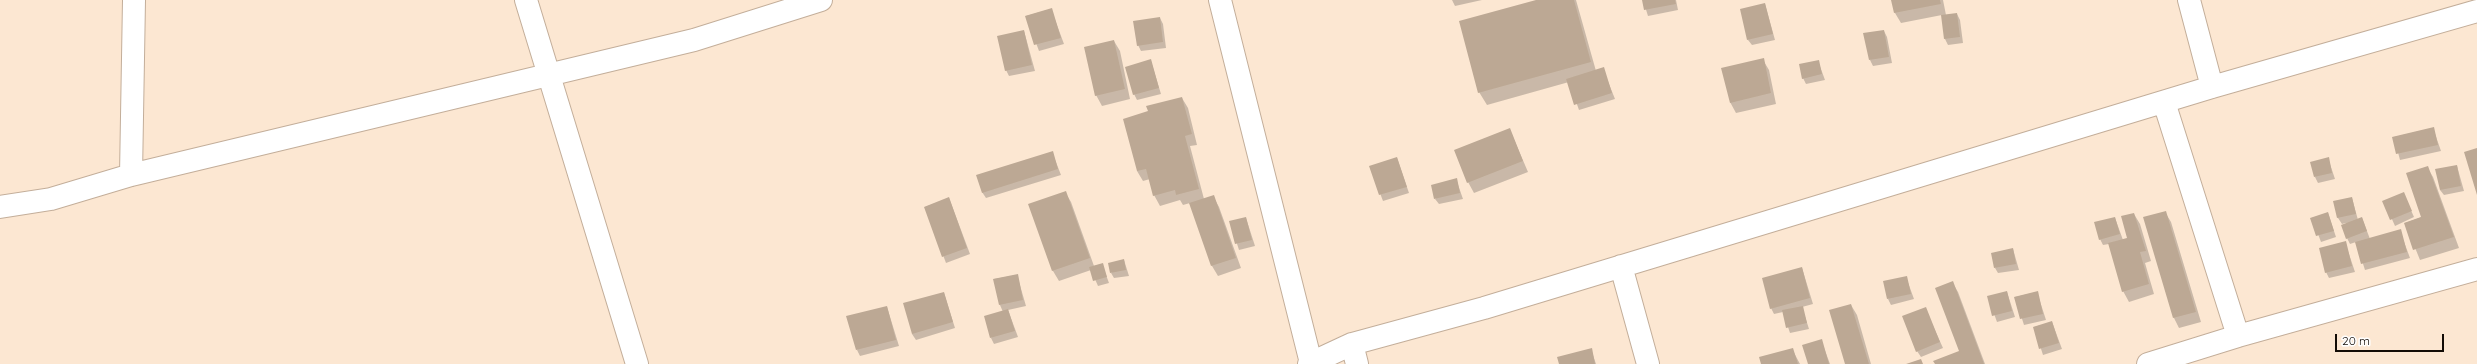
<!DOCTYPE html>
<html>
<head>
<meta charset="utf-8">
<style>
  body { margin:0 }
  #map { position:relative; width:2477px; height:364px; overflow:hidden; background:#fce7d2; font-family:Quicksand,sans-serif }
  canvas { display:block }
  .scale { position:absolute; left:2335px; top:334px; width:109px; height:18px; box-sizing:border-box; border:2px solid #130c06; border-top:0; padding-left:5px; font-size:12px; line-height:14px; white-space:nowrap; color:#130c06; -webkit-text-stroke:3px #fff; paint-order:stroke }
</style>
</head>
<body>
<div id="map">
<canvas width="2477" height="364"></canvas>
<div class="scale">20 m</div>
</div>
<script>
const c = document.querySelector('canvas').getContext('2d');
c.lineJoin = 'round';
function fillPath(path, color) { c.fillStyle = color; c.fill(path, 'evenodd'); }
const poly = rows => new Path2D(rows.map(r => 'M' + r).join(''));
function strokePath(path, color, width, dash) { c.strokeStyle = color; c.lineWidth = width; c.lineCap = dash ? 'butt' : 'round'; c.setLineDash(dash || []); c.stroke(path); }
const shadow = poly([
  [1452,0,1482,0,1455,6],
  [1539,0,1576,0,1596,71,1603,69,1615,99,1579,110,1569,82,1487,105,1479,92],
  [1643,0,1676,0,1678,10,1648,16],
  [1892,0,1943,0,1946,15,1957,14,1960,20,1963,43,1948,45,1945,39,1942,15,1901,23,1895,13],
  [1765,4,1775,40,1752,45,1748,40],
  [1051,9,1064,44,1039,51,1026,16],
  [1160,18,1163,24,1166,48,1141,51,1138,45],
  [1024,31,1035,71,1009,76,1006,70],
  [1884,31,1887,37,1892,63,1873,66,1870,60],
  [1114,41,1120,51,1130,99,1102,106,1096,95],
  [1763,60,1769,70,1776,104,1736,113,1730,102],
  [1151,61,1161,94,1137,100,1134,94],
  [1818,61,1825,80,1806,84,1803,78],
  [1182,98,1188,108,1197,145,1190,146,1204,199,1213,196,1219,207,1241,268,1218,276,1212,266,1190,203,1183,205,1180,200,1160,206,1154,195,1150,179,1143,181,1137,171,1149,112],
  [2433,128,2441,151,2400,160,2394,137],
  [1510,130,1528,172,1474,193,1468,182],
  [1052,152,1061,175,986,198,982,192],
  [1397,158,1409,193,1383,201,1370,167],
  [2328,158,2335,179,2318,183,2315,177],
  [2457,166,2464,191,2444,195,2440,190],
  [2427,167,2433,177,2459,248,2420,260,2405,223,2422,217],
  [1456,179,1463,199,1439,204,1435,199],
  [1065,192,1071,202,1094,266,1102,264,1109,283,1098,286,1091,270,1059,281,1053,271,1030,205],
  [949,198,970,254,946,263,925,207],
  [2352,198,2358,220,2362,218,2370,239,2400,231,2410,258,2365,270,2356,242,2350,244,2347,238,2346,223,2342,224,2338,218,2335,202],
  [2406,199,2414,217,2395,226,2384,201],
  [2165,212,2171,222,2201,322,2179,328,2174,318,2144,218],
  [2328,213,2336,237,2321,242,2312,218],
  [2134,214,2140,224,2151,261,2145,263,2154,294,2129,302,2123,291,2109,244,2103,245,2100,239,2115,218,2123,240,2129,238],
  [1246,218,1255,246,1239,250,1230,222],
  [2345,242,2355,272,2329,278,2326,272],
  [2013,249,2019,270,1998,273,1995,268],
  [1124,260,1129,276,1114,278,1111,273],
  [1802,268,1813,304,1802,307,1809,329,1790,333,1783,312,1774,314,1771,308],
  [1017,275,1026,306,1008,310,1018,337,994,344,991,338,1003,312,1000,305,994,279],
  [1906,277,1914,299,1891,305,1888,299],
  [1952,282,1958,292,1985,364,1936,364,1960,352],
  [2007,292,2015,317,1997,322,1988,297],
  [2037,292,2046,320,2024,325,2015,297],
  [944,293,955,328,916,340,912,334],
  [1851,305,1857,315,1871,364,1846,364],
  [887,307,899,346,860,356,857,350],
  [1925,308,1943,348,1921,357,1917,351],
  [2052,322,2062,349,2043,355,2034,327],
  [1821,340,1830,364,1809,364],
  [1591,349,1596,364,1560,364],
  [1792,349,1800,364,1762,364]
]);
const building = poly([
  [1536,0,1574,0,1591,62,1478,93,1459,21],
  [1642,0,1675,0,1676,4,1644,10],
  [1891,0,1940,0,1941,4,1894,13],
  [1765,3,1773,34,1747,40,1740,9],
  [1052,8,1061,38,1034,45,1025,16],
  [1957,13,1960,37,1944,39,1941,15],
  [1160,17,1163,42,1137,46,1133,21],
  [1024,30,1032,65,1005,71,997,36],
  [1884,30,1889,57,1869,60,1863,33],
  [1114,40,1125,89,1095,96,1084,47],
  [1764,58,1771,93,1730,103,1721,68],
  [1151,59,1159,88,1133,95,1125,67],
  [1819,60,1822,74,1802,79,1799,64],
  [1604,67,1612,93,1574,105,1566,79],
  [1182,97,1192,134,1185,136,1199,189,1176,195,1175,190,1153,196,1146,169,1137,171,1123,119,1148,111,1146,106],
  [2434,127,2438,145,2396,154,2392,137],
  [1510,128,1523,161,1467,183,1454,150],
  [2477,148,2477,195,2464,152],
  [1053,151,1058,169,982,193,976,175],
  [1397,157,1407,187,1379,195,1369,166],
  [2329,157,2332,173,2314,177,2310,162],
  [2457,165,2461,186,2440,190,2435,169],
  [2428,166,2454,237,2413,250,2404,223,2421,217,2406,173],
  [1457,178,1460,193,1434,199,1431,185],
  [1066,191,1090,258,1052,271,1028,204],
  [2404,192,2412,211,2390,220,2382,201],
  [1214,195,1236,258,1211,266,1189,203],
  [949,197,967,248,942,257,924,207],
  [2352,197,2356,214,2337,218,2333,201],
  [2166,211,2196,312,2173,318,2143,217],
  [2328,212,2334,231,2316,236,2310,218],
  [2134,213,2146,251,2140,252,2149,284,2122,292,2108,243,2127,238,2121,216],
  [1246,217,1252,240,1235,244,1229,221],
  [2115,217,2120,234,2099,240,2094,222],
  [2362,217,2367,231,2346,239,2341,225],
  [2401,229,2407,252,2361,264,2355,242],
  [2346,241,2352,266,2325,273,2319,248],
  [2013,248,2016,264,1994,268,1991,253],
  [1124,259,1126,270,1110,273,1108,263],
  [1103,263,1107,277,1093,281,1089,267],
  [1802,267,1810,298,1770,309,1762,278],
  [1018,274,1023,300,999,305,993,279],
  [1907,276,1911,294,1887,299,1883,281],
  [1953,281,1984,364,1935,364,1933,361,1959,351,1935,288],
  [2007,291,2012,311,1992,316,1987,296],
  [2038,291,2043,314,2020,319,2014,297],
  [944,292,953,322,912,334,903,303],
  [1851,304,1869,364,1845,364,1829,310],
  [887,306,896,340,856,350,846,316],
  [1803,306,1807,323,1786,328,1782,310],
  [1926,307,1940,342,1916,352,1902,316],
  [1008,309,1015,331,990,338,984,316],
  [2052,321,2059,343,2039,349,2033,327],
  [1822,339,1829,364,1808,364,1802,345],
  [1592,348,1595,364,1559,364,1557,357],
  [1793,348,1798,364,1761,364,1759,357],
  [1921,359,1923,364,1906,364]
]);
const minor = poly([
  [526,0,637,364],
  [1220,0,1311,363],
  [2189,0,2212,87],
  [2164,102,2238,336],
  [131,175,134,0],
  [0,207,51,199,131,175,694,40,821,0],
  [1621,266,1648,364],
  [1352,344,1357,364],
  [1309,364,1352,344,1484,308,2212,87,2477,11],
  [2148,364,2238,336,2477,269]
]);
fillPath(shadow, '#0003');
fillPath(building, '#bca894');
strokePath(minor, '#c3ae9a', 24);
strokePath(minor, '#fff', 22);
</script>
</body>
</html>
